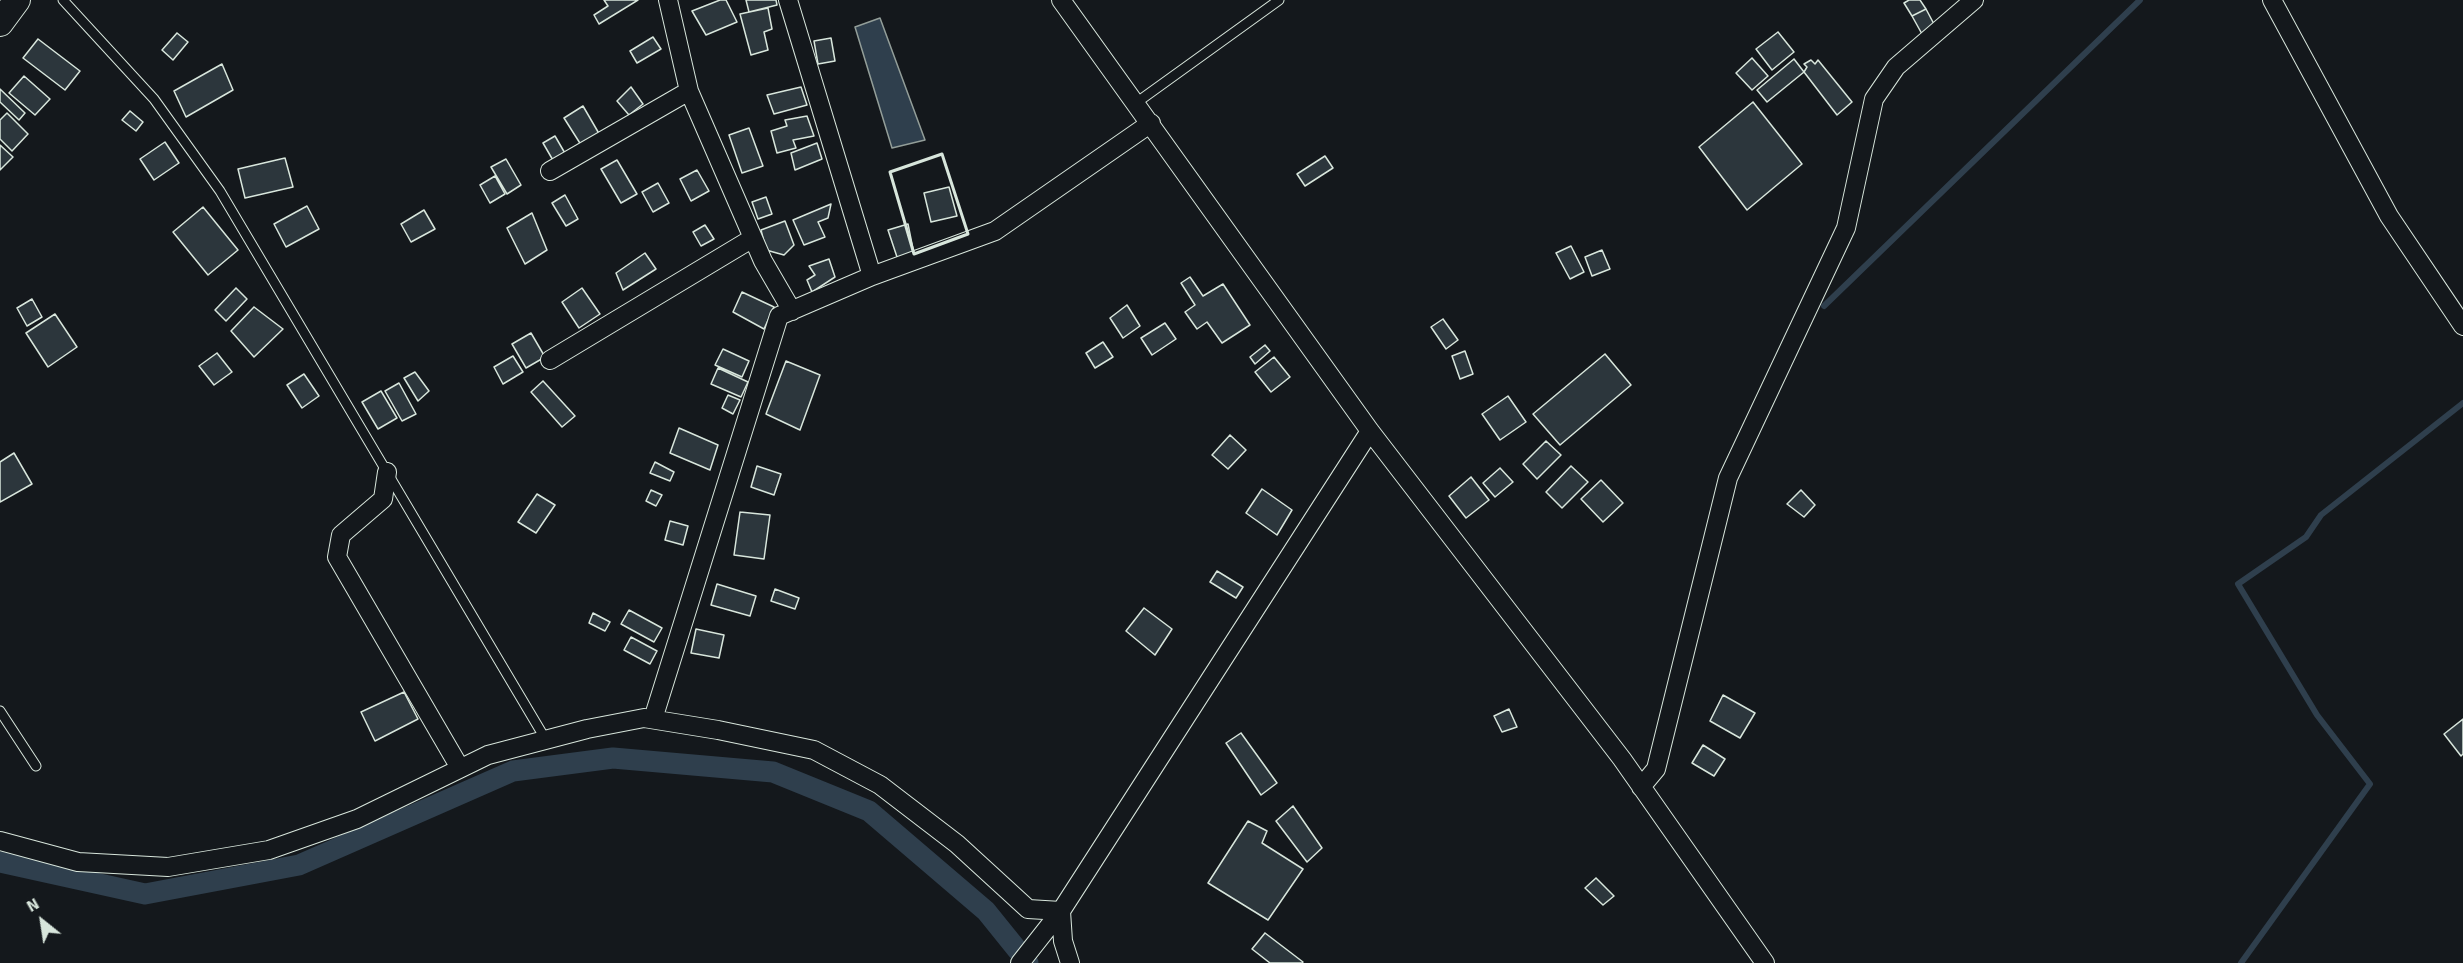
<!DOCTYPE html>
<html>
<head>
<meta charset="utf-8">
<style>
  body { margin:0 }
  #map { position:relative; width:2463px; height:963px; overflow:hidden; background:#14181c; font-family:Signika,sans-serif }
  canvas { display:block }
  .north { position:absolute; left:12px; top:891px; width:60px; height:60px; -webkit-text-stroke:4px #14181c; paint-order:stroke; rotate:330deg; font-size:16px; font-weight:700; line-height:24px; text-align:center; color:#d8e6dc }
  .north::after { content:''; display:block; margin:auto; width:21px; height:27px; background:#d8e6dc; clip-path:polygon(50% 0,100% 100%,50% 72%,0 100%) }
</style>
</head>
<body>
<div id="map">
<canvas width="2463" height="963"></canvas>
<div class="north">N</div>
</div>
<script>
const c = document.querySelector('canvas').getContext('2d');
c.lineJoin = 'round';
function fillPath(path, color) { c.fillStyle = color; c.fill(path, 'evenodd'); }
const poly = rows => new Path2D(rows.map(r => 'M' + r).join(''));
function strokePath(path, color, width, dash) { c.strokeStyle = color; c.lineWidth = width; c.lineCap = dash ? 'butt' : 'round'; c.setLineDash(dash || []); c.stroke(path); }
const water = poly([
  [880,18,925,140,892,148,855,27,880,18]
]);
const stream = poly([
  [1824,306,2140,0],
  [2241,963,2370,784,2317,715,2238,584,2306,537,2321,515,2463,403]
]);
const canal = poly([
  [0,862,145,894,299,865,513,771,613,758,773,772,869,811,986,911,1028,963]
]);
const building = poly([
  [604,0,638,0,599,24,594,15,608,6,604,0],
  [720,0,726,0,737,22,706,35,692,11,720,0],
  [746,0,776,0,777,5,749,12,746,0],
  [1909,0,1920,0,1926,9,1912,16,1904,3,1909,0],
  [768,8,772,29,764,32,768,50,751,55,740,14,768,8],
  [1926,9,1935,26,1922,34,1912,16,1926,9],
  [1778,32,1794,52,1772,70,1756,49,1778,32],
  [177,33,188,42,173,60,162,50,177,33],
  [653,37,661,49,637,63,630,51,653,37],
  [831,38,835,61,818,64,814,41,831,38],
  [38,39,80,71,65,90,23,58,38,39],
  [1752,58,1768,76,1752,90,1736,73,1752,58],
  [1794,59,1804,72,1767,102,1757,90,1794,59],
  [1811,60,1815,64,1818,60,1852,102,1837,115,1804,72,1807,67,1804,64,1811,60],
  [222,64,233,90,186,117,174,91,222,64],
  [24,76,50,99,35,115,9,93,24,76],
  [631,87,643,104,629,115,617,101,631,87],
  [801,87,807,105,774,114,767,95,801,87],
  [0,89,25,113,19,120,0,102,0,89],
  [1753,102,1802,164,1747,210,1699,147,1753,102],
  [583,106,601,137,583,148,564,118,583,106],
  [130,111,143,122,136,131,122,120,130,111],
  [7,113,28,134,12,151,0,139,0,120,7,113],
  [807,116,814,136,793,140,796,148,777,153,771,131,787,126,785,120,807,116],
  [749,128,763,166,742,173,729,135,749,128],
  [555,136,566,155,554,162,543,143,555,136],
  [165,142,179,163,154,180,140,159,165,142],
  [817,143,822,159,795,170,791,153,817,143],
  [0,145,13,157,0,170,0,145],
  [1325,156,1333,168,1305,186,1297,174,1325,156],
  [285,158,293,187,245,198,238,169,285,158],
  [506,159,521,185,507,194,491,167,506,159],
  [617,160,637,194,621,203,601,169,617,160],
  [697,170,709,191,691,201,680,179,697,170],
  [495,176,505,194,490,203,480,185,495,176],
  [658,183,669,203,653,212,642,192,658,183],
  [949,187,957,216,931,222,924,193,949,187],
  [565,195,578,219,566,226,552,203,565,195],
  [766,197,772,214,758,219,752,202,766,197],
  [831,204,828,218,818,222,825,237,804,245,793,220,831,204],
  [307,206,319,229,286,247,274,224,307,206],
  [203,207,238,250,208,275,173,232,203,207],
  [424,210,435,229,411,242,401,224,424,210],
  [532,213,547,250,525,264,507,228,532,213],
  [785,221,794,245,784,255,766,250,761,230,785,221],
  [908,224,914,254,898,260,888,230,908,224],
  [705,225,714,239,701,246,693,232,705,225],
  [1571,246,1584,272,1570,279,1556,253,1571,246],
  [1602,250,1610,269,1592,276,1585,257,1602,250],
  [645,253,656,269,623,290,616,273,645,253],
  [829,259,835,277,812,292,807,280,815,275,809,266,829,259],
  [1190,277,1203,296,1223,284,1250,325,1222,343,1207,322,1197,329,1185,312,1195,305,1181,283,1190,277],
  [236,288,247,299,226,321,215,310,236,288],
  [582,288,600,314,579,328,562,302,582,288],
  [742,292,774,307,764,329,733,312,742,292],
  [32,299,42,317,27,326,17,308,32,299],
  [1127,305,1140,326,1123,338,1110,318,1127,305],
  [254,307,283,329,254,357,231,331,254,307],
  [55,314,77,347,48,367,26,333,55,314],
  [1443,319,1458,340,1446,349,1431,327,1443,319],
  [1165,323,1176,339,1152,355,1141,338,1165,323],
  [531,333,545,357,526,368,512,344,531,333],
  [1103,342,1113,357,1095,368,1086,353,1103,342],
  [1265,345,1270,351,1255,364,1250,357,1265,345],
  [723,349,749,361,742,377,715,365,723,349],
  [1465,351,1473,374,1460,379,1452,356,1465,351],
  [217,353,232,372,214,385,199,366,217,353],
  [1605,354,1631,385,1560,445,1533,414,1605,354],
  [513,356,523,372,503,384,494,367,513,356],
  [1274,357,1290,377,1271,392,1255,372,1274,357],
  [786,361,820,375,800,430,766,414,786,361],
  [718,368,748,382,741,397,711,384,718,368],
  [415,372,429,391,418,401,404,378,415,372],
  [304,374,319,396,302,408,287,385,304,374],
  [543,381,575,416,562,427,531,392,543,381],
  [399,383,416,414,402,421,385,391,399,383],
  [381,391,397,418,378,429,362,402,381,391],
  [728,395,740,400,733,414,722,408,728,395],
  [1508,396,1526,422,1500,440,1482,414,1508,396],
  [679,428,718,445,710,470,670,453,679,428],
  [1230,435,1246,450,1228,469,1212,455,1230,435],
  [1546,441,1561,455,1537,479,1523,464,1546,441],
  [14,453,32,484,0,502,0,462,14,453],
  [655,462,674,472,670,481,650,473,655,462],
  [757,466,781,474,774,495,751,487,757,466],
  [1571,466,1588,482,1562,508,1546,492,1571,466],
  [1500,468,1513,482,1495,497,1483,483,1500,468],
  [1471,477,1489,500,1466,518,1449,496,1471,477],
  [1601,480,1623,503,1603,522,1581,499,1601,480],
  [1262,489,1292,510,1277,535,1246,513,1262,489],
  [651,490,662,495,656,506,646,501,651,490],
  [1801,490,1815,505,1804,517,1787,504,1801,490],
  [537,494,555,505,536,533,518,522,537,494],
  [740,512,770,515,764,559,734,555,740,512],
  [670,521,688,526,683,545,665,540,670,521],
  [1217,571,1243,587,1236,598,1210,582,1217,571],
  [717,584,756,596,750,616,711,605,717,584],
  [775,589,799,598,795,609,771,601,775,589],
  [1144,608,1172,629,1155,655,1126,631,1144,608],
  [629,610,662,628,654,642,621,624,629,610],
  [593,613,610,622,605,631,589,623,593,613],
  [696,629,724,635,719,658,691,653,696,629],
  [631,637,657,651,650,664,624,650,631,637],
  [404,692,418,719,375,741,361,712,404,692],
  [1723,695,1755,713,1740,738,1710,721,1723,695],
  [1509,709,1517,727,1502,732,1494,716,1509,709],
  [2463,719,2463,754,2461,756,2444,734,2463,719],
  [1241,733,1277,783,1261,795,1226,743,1241,733],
  [1703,745,1725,759,1714,776,1692,763,1703,745],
  [1293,806,1322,848,1307,862,1276,821,1293,806],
  [1248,821,1267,831,1262,843,1303,869,1268,920,1208,883,1248,821],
  [1596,878,1614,896,1603,905,1585,888,1596,878],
  [1265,933,1303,962,1302,963,1270,963,1252,949,1265,933]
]);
const lane = poly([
  [63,0,154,99,220,191,546,740],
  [1136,103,1279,0],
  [0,711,36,766]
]);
const street = poly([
  [668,0,689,91,763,261,792,311],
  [788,0,872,276],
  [1061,0,1370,431,1622,759,1765,963],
  [2272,0,2389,216,2463,326],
  [550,171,689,91],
  [550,360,753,238],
  [387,472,383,499,341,535,337,557,460,768],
  [653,719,779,316,872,276,995,231,1151,123],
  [1641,787,1656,769,1728,478,1846,228,1874,99,1896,67,1974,0],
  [0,841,78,862,168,867,269,850,357,819,488,755,587,729,644,718,718,730,814,750,880,785,957,844,1028,909,1061,911],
  [1020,963,1061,911],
  [1070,963,1063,941,1061,911,1370,431]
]);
const secondary = poly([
  [0,23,17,0]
]);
const wall = poly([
  [942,154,968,234,914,254,890,172,942,154]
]);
fillPath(water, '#2f3f4d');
strokePath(water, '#939e99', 1.5);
strokePath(stream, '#2f3f4d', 6);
strokePath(canal, '#2f3f4d', 21);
fillPath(building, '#2c363c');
strokePath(building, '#d8e6dc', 1.5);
strokePath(lane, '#d8e6dc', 11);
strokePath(street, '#d8e6dc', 20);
strokePath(secondary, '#d8e6dc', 28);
strokePath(lane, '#14181c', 9);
strokePath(street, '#14181c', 18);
strokePath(secondary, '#14181c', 26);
strokePath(wall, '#d8e6dc', 3);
</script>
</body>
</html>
